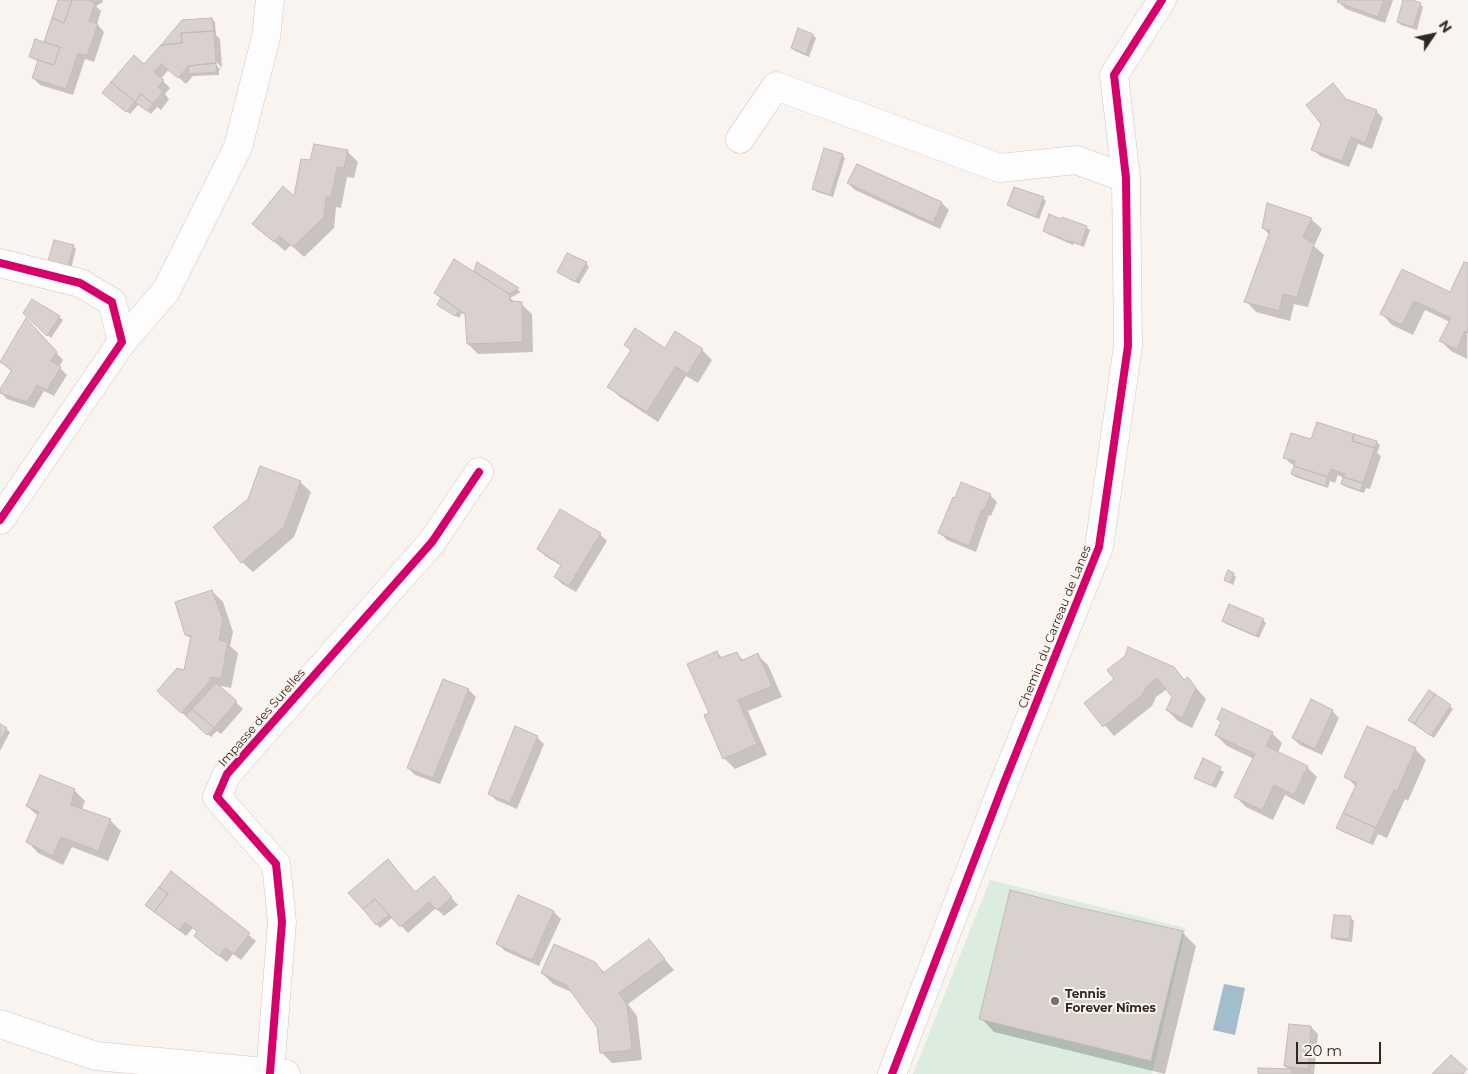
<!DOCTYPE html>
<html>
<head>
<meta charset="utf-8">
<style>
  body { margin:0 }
  #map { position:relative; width:1468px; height:1074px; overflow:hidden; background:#faf4f0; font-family:Montserrat,sans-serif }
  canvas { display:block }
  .north { position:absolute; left:1408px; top:10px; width:50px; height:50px; -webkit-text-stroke:4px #fdf3ed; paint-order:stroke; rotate:56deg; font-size:14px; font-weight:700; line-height:20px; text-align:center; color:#312822 }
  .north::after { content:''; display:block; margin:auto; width:18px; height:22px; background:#312822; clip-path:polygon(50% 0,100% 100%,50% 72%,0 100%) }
  .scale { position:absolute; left:1296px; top:1042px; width:85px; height:22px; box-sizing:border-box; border:2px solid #312822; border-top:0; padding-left:6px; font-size:15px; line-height:18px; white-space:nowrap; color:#312822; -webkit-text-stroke:4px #fdf3ed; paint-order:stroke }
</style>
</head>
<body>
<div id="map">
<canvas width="1468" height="1074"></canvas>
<div class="north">N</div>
<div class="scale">20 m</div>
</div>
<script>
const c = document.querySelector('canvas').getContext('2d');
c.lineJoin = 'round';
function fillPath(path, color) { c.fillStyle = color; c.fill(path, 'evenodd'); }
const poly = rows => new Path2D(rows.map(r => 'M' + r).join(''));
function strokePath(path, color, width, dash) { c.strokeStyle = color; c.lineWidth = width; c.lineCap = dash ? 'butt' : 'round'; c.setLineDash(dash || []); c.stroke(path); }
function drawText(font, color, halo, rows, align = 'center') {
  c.font = font + ' Montserrat,sans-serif'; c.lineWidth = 4; c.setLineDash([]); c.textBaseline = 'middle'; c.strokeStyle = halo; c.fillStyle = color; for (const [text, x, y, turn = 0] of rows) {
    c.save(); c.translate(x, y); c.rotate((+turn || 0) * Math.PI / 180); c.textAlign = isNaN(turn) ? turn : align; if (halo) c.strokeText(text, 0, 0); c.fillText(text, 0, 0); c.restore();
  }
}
const green = poly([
  [990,880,1186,928,1152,1074,913,1074]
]);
const water = poly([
  [1224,984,1245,988,1235,1035,1213,1030]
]);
const shadow = poly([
  [59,0,102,0,103,2,96,6,101,11,97,24,104,32,94,62,85,59,73,95,40,85,33,78,39,62,30,57,49,45],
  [1339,0,1393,0,1385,23,1346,9,1339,2],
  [1404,0,1420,4,1423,7,1417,30,1401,25,1398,22],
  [212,19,215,22,216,35,220,39,222,68,215,60,215,64,221,70,219,70,219,75,193,76,186,84,169,69,161,79,170,88,165,94,169,99,161,110,157,107,151,114,139,104,130,114,107,96,145,66],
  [799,30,813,35,816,38,809,57,795,51,792,48],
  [1347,101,1376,111,1383,118,1372,149,1358,144,1349,167,1320,156,1313,149],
  [347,151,358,162,354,178,347,177,341,208,336,207,334,228,304,257,291,245,285,251,254,224,295,198,311,162],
  [842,155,845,158,833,197,817,192,814,189],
  [857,165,942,203,949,210,940,229,855,190,848,183],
  [1043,198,1046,201,1039,219,1012,208,1009,205],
  [1311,219,1322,229,1314,246,1324,255,1308,307,1294,304,1290,321,1256,312,1246,301,1270,235,1263,228],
  [1086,227,1090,230,1084,247,1074,243,1073,245,1048,234,1044,231],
  [73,246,76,249,71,269,53,264],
  [586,263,589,267,579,284,559,272],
  [478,264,521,292,510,298,516,303,521,304,532,314,533,352,478,354,468,344,466,316,462,313,459,318,438,305,442,299,435,292,481,276,475,271],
  [1468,265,1467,359,1451,351,1441,341,1450,322,1425,310,1413,335,1392,325,1382,314,1403,271,1450,294],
  [25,313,59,317,63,320,51,338],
  [33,327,63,360,59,367,67,375,54,396,44,391,34,408,7,399,0,392,12,372,2,362],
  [625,345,666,349,702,350,712,360,698,383,686,376,658,422,620,397,609,387,631,351],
  [1311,440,1377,442,1380,445,1377,453,1381,456,1370,489,1366,488,1364,493,1346,487,1343,484,1344,478,1338,475,1335,483,1330,481,1328,488,1295,477,1292,474,1295,465,1291,464,1284,457],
  [300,482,311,492,294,537,253,572,242,562],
  [990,495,997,502,991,516,989,515,976,552,947,540,940,533],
  [600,534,607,541,576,592,562,584,555,577,562,566,545,556,538,549],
  [1233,574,1236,577,1233,585,1225,580],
  [212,591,223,602,233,632,230,646,238,653,231,688,221,686,221,688,243,709,221,734,217,731,211,737,169,702,185,671,192,640,186,634],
  [1263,620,1266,623,1259,638,1226,624,1223,621],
  [717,652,723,659,736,653,744,661,757,655,768,665,782,697,748,711,767,755,735,769,724,758,710,714],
  [1173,668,1185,681,1188,679,1206,699,1192,728,1178,721,1167,710,1174,697,1167,689,1156,697,1152,706,1114,736,1086,703],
  [444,680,469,690,476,697,440,784,415,775,408,768],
  [1429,691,1453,709,1434,738,1413,723],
  [1332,711,1339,718,1322,755,1300,745,1293,738],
  [1218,719,1272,733,1282,743,1278,753,1307,767,1317,777,1304,805,1285,795,1273,820,1246,807,1235,796,1254,759,1227,746,1216,735,1222,723],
  [0,725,10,732,0,751],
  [1368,728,1415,749,1426,760,1408,801,1405,799,1387,838,1378,834,1373,845,1341,831,1338,828,1356,787,1346,776],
  [537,737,544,744,517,809,496,800,489,793],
  [1204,760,1224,772,1216,788,1199,780,1196,777],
  [74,790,85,801,82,810,110,820,121,831,108,861,72,847,63,865,38,853,28,842,39,817,27,806],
  [394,867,416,893,440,885,458,905,444,916,436,908,408,933,393,917,380,928,350,893],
  [171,873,256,941,241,960,233,954,227,962,202,943,195,936,198,932,193,928,186,936,159,915],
  [519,897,554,912,561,919,539,966,505,951,498,944],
  [1351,918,1354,921,1352,942,1336,940,1333,937],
  [1182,932,1196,946,1165,1074,994,1032,981,1018],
  [649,941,674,970,628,1004,637,1016,642,1060,612,1063,602,1053,598,1026,574,993,553,984,542,973,595,963,605,973],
  [1311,1027,1318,1034,1314,1074,1259,1074,1289,1070,1285,1066]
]);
const building = poly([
  [58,0,72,0,64,23,52,18,58,0],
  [72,0,88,0,95,3,89,21,98,24,87,56,78,53,66,89,32,78,38,60,54,65,60,47,44,42,52,18,64,23,72,0],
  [1338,0,1384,0,1378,17,1337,2,1338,0],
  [1403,0,1412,0,1421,3,1413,27,1397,22,1403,0],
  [212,18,214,31,181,33,182,43,161,45,182,20,212,18],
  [798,28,813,34,806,54,791,48,798,28],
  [214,31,216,63,188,66,178,78,161,64,154,72,164,80,158,87,163,92,153,104,141,94,135,102,111,82,134,55,144,64,161,45,182,43,181,33,214,31],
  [35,39,60,47,54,65,29,57,35,39],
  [216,63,217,72,189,74,188,66,216,63],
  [111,82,135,102,126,112,102,93,111,82],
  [1333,83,1346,99,1377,110,1365,143,1351,137,1342,161,1311,150,1321,124,1306,105,1333,83],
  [141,94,153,104,147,111,135,102,141,94],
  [314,144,348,150,344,168,337,167,331,198,326,197,324,217,293,247,279,236,274,242,252,224,283,186,294,196,301,159,310,160,314,144],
  [824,148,843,154,830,195,812,189,824,148],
  [857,164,942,202,933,223,847,183,857,164],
  [1014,187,1044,197,1036,217,1007,205,1014,187],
  [1267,203,1312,218,1303,237,1314,244,1297,297,1283,294,1279,311,1244,302,1270,231,1262,228,1267,203],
  [1049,214,1061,219,1062,217,1087,226,1081,245,1071,241,1070,242,1043,231,1049,214],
  [54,240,74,245,68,266,48,261,54,240],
  [567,253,587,262,575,282,557,272,567,253],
  [454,259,509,294,510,301,522,302,523,342,467,344,465,314,434,293,454,259],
  [477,262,519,288,509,294,474,271,477,262],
  [1464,262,1468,263,1468,333,1465,331,1457,349,1439,341,1451,318,1414,301,1402,325,1380,314,1402,269,1450,292,1464,262],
  [441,297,459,310,455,316,437,305,441,297],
  [32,299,60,316,47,336,23,313,32,299],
  [26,318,57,352,51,361,61,367,47,390,37,385,27,402,0,393,0,389,12,370,0,362,26,318],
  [635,328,665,348,675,331,703,349,687,374,676,366,647,412,607,387,631,350,624,345,635,328],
  [1317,422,1354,434,1352,441,1375,448,1363,483,1343,477,1345,474,1331,469,1328,477,1294,466,1295,461,1283,458,1291,433,1311,439,1317,422],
  [1354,434,1377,441,1375,448,1352,441,1354,434],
  [260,466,301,481,284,527,241,563,213,527,248,499,260,466],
  [1294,466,1328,477,1325,486,1291,474,1294,466],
  [1343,477,1363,483,1361,491,1341,484,1343,477],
  [961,482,991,494,984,510,982,509,969,546,938,533,953,497,955,498,961,482],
  [560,509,601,533,569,586,554,577,561,565,537,549,560,509],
  [1228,570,1234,573,1230,583,1224,580,1228,570],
  [212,590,223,620,219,640,228,642,221,679,211,677,210,681,181,713,157,691,177,668,184,670,191,636,185,635,175,602,212,590],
  [1229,604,1264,619,1256,636,1222,621,1229,604],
  [1128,647,1174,667,1184,680,1188,677,1196,688,1182,718,1166,710,1172,697,1157,678,1146,687,1142,695,1103,727,1084,703,1114,679,1107,670,1125,656,1128,647],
  [717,651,720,658,737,652,741,661,758,653,772,686,738,700,757,744,723,759,704,715,709,713,687,664,717,651],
  [443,679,469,689,433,778,407,768,443,679],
  [216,683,237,701,214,728,192,709,216,683],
  [1429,690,1435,694,1414,724,1408,720,1429,690],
  [1435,694,1451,705,1431,736,1414,724,1435,694],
  [1311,699,1333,710,1315,749,1292,738,1311,699],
  [1222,708,1273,732,1266,746,1308,766,1294,795,1274,785,1262,810,1234,797,1255,754,1215,735,1221,722,1217,719,1222,708],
  [192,709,214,728,207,735,186,716,192,709],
  [0,724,7,728,0,742,0,724],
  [515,726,538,736,510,803,488,794,515,726],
  [1367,726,1416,748,1397,791,1394,790,1376,828,1343,813,1357,783,1344,777,1367,726],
  [1203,758,1221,767,1212,786,1194,778,1203,758],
  [40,775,75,789,71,805,111,819,98,851,61,837,53,856,26,842,39,812,26,806,40,775],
  [1343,813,1376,828,1370,843,1336,828,1343,813],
  [388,859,415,892,434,876,452,897,437,910,429,902,400,927,375,899,363,909,348,893,388,859],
  [171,871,250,933,234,954,226,948,219,956,194,936,197,931,185,922,179,930,154,912,168,894,159,887,171,871],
  [159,887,168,894,154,912,145,905,159,887],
  [1010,890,1072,906,1183,931,1151,1061,979,1019,1010,890],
  [518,895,554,911,532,960,496,944,518,895],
  [375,899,389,915,376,925,363,909,375,899],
  [1334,915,1351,916,1349,939,1331,938,1334,915],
  [649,939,665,959,619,993,627,1005,632,1050,600,1053,597,1027,566,985,541,973,554,944,595,962,603,973,649,939],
  [1289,1024,1311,1026,1308,1069,1284,1066,1289,1024],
  [1451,1055,1467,1069,1463,1074,1432,1074,1451,1055],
  [1258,1068,1292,1069,1292,1074,1258,1074,1258,1068]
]);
const minor = poly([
  [740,139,776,86,1000,168,1076,160,1126,178],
  [0,263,80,283,112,302,122,342,0,520],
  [122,342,166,291,238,147,266,37,270,0],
  [0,1024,96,1056,286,1074],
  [270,1073,282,922,276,864,217,797,227,774,432,542,479,472],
  [892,1074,1004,783,1099,547,1128,346,1126,178,1114,75,1162,0]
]);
const cycleway = poly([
  [0,263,80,283,112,302,122,342,0,520],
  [270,1073,282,922,276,864,217,797,227,774,432,542,479,472],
  [892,1074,1004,783,1099,547,1128,346,1126,178,1114,75,1162,0]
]);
const markers = [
  [1055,1001,5,"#776f6a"]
];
const streetNames = [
  ["Chemin du Carreau de Lanes",1055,627,-68],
  ["Impasse des Surelles",262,718,-49]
];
const poiNames = [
  ["Tennis",1065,994],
  ["Forever Nîmes",1065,1008]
];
fillPath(green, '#dcecdf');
fillPath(water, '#a2bdcc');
fillPath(shadow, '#0003');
fillPath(building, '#d9d1cd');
strokePath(building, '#c3bbb7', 1);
strokePath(minor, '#cfc7c2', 29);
strokePath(minor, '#fefdfd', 28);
strokePath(cycleway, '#d6006c', 8);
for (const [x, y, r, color] of markers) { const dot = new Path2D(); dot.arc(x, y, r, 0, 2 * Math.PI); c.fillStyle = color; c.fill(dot); strokePath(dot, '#fdf3ed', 2); }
drawText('12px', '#312822', '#fdf3ed', streetNames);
drawText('bold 12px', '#312822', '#fdf3ed', poiNames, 'left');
</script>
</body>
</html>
